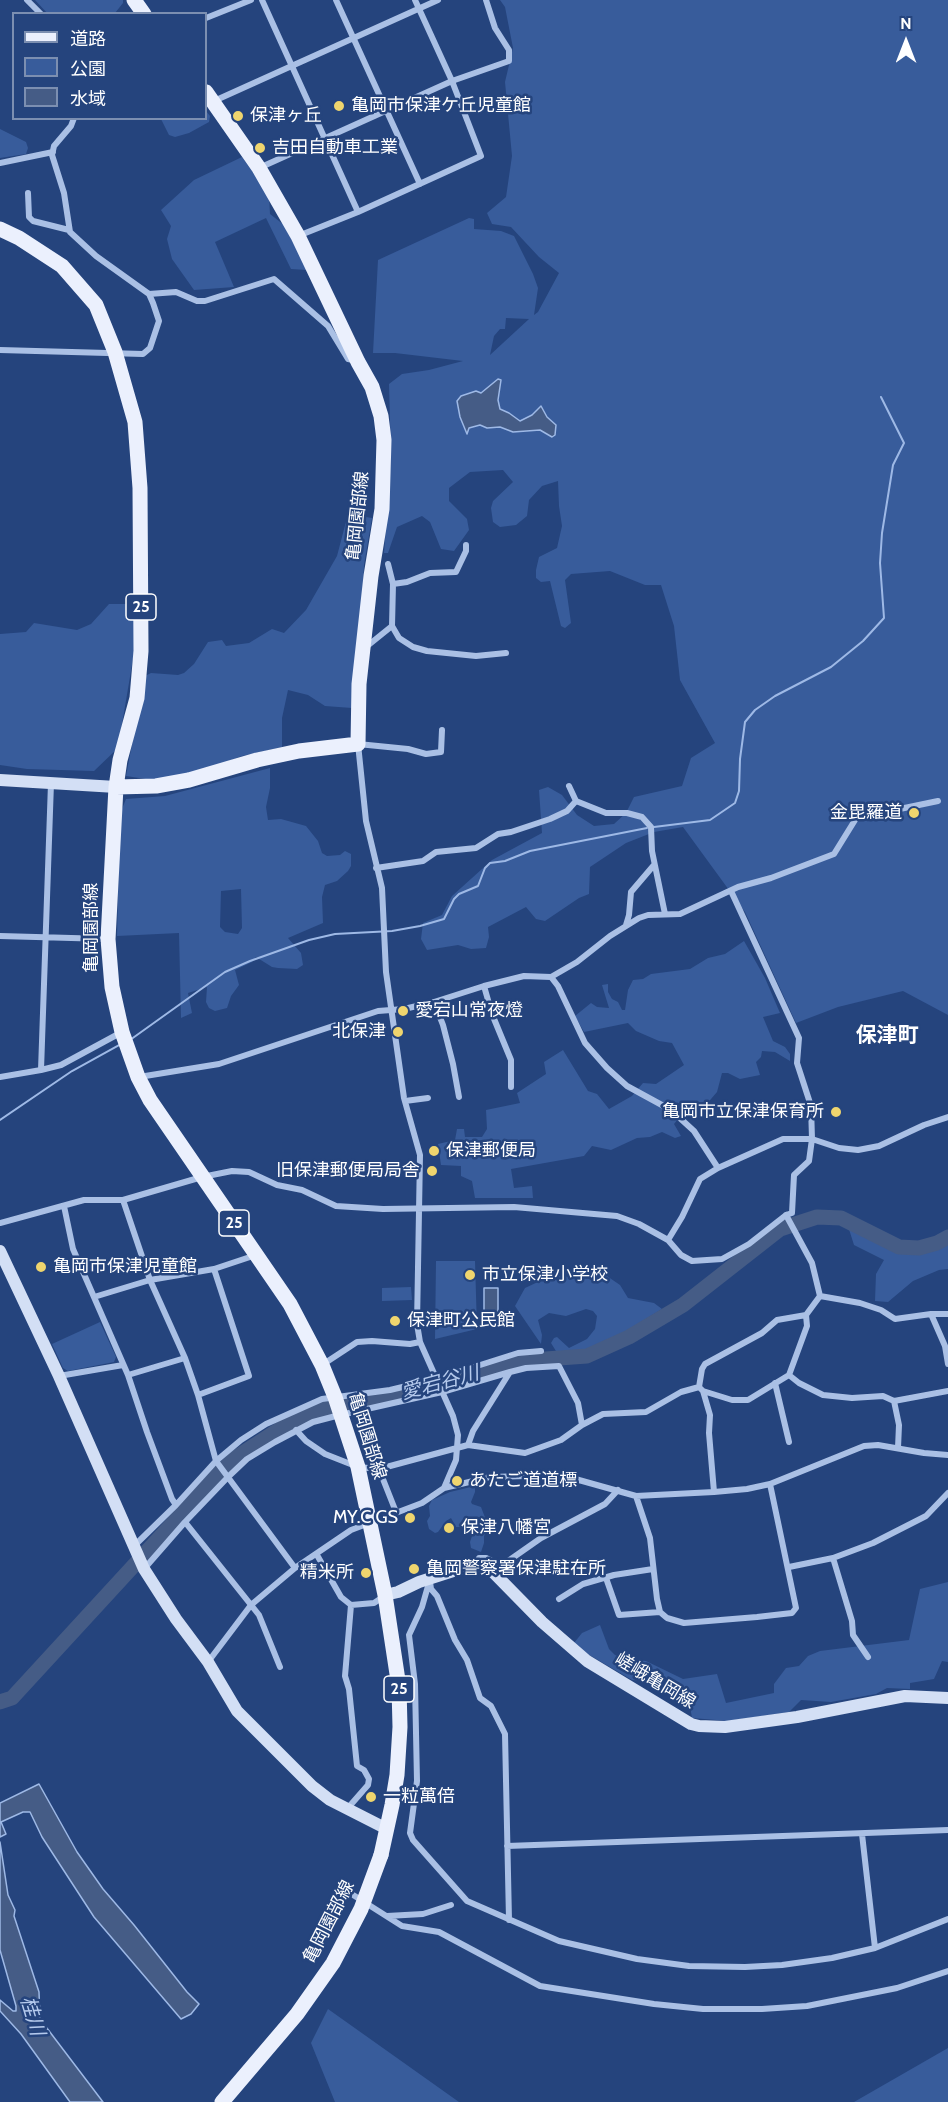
<!DOCTYPE html>
<html>
<head>
<meta charset="utf-8">
<style>
  body { margin:0 }
  #map { position:relative; width:948px; height:2102px; overflow:hidden; background:#25447d; font-family:Cabin,"Noto Sans JP",sans-serif }
  canvas { display:block }
  .legend { position:absolute; left:12px; top:12px; width:195px; height:108px; box-sizing:border-box; background:#25447d; border:2px solid #7c8fb1; margin:0; padding:8px 10px; list-style:none; font-size:18px; color:#fff }
  .legend li { display:flex; align-items:center; gap:12px; height:30px }
  .legend b { width:30px; border:2px solid #7c8fb1 }
  .north { position:absolute; left:876px; top:12px; width:60px; height:60px; -webkit-text-stroke:4px #25447d; paint-order:stroke; rotate:0deg; font-size:16px; font-weight:700; line-height:24px; text-align:center; color:#fff }
  .north::after { content:''; display:block; margin:auto; width:21px; height:27px; background:#fff; clip-path:polygon(50% 0,100% 100%,50% 72%,0 100%) }
</style>
</head>
<body>
<div id="map">
<canvas width="948" height="2102"></canvas>
<ul class="legend">
<li><b style="height:8px;background:#ebf0fd"></b>道路</li>
<li><b style="height:16px;background:#385c9b"></b>公園</li>
<li><b style="height:16px;background:#455c86"></b>水域</li>
</ul>
<div class="north">N</div>
</div>
<script>
const c = document.querySelector('canvas').getContext('2d');
c.lineJoin = 'round';
function fillPath(path, color) { c.fillStyle = color; c.fill(path, 'evenodd'); }
const poly = rows => new Path2D(rows.map(r => 'M' + r).join(''));
function strokePath(path, color, width, dash) { c.strokeStyle = color; c.lineWidth = width; c.lineCap = dash ? 'butt' : 'round'; c.setLineDash(dash || []); c.stroke(path); }
function drawText(font, color, halo, rows, align = 'center') {
  c.font = font + ' Cabin,"Noto Sans JP",sans-serif'; c.lineWidth = 5; c.setLineDash([]); c.textBaseline = 'middle'; c.strokeStyle = halo; c.fillStyle = color; for (const [text, x, y, turn = 0] of rows) {
    c.save(); c.translate(x, y); c.rotate((+turn || 0) * Math.PI / 180); c.textAlign = isNaN(turn) ? turn : align; if (halo) c.strokeText(text, 0, 0); c.fillText(text, 0, 0); c.restore();
  }
}
const green = poly([
  [35,0,123,0,123,3,115,13,48,14],
  [500,0,948,0,948,1015,903,991,838,1007,796,1023,745,912,683,827,654,832,626,843,590,867,589,894,579,898,545,921,536,919,526,907,488,927,489,937,486,948,471,949,458,945,427,950,421,939,423,923,442,915,452,896,492,860,542,833,539,790,548,787,562,795,577,815,594,826,614,824,626,813,634,797,682,786,691,758,715,743,680,680,674,626,661,585,645,585,610,571,571,574,565,580,571,623,565,628,561,626,550,581,541,582,536,578,536,570,539,557,557,548,562,526,559,506,558,481,542,486,529,500,527,516,516,525,500,527,493,522,491,508,493,501,513,482,503,470,470,472,449,488,449,501,467,519,469,530,454,551,441,549,430,522,422,516,397,527,388,553,384,553,391,459,389,384,402,374,429,370,463,361,395,353,373,353,378,260,469,218,474,219,474,229,501,231,514,236,533,274,538,288,534,315,538,312,559,273,539,257,511,227,492,224,487,213,506,197,512,156,505,82,513,48,505,7],
  [506,318,529,319,490,355,494,336,500,329,505,329],
  [206,111,210,116,209,122,189,133,175,137,169,135,161,119,206,118],
  [0,129,26,142,28,148,26,154,0,158],
  [242,157,269,195,270,214,284,225,307,270,291,269,266,218,215,242,234,287,194,290,172,259,167,239,171,226,161,210,194,180],
  [348,514,372,518,364,565,361,622,352,708,325,706,308,695,288,690,282,718,282,747,242,756,196,773,152,780,126,776,145,676,151,673,178,675,184,673,194,664,208,642,222,640,226,646,249,643,272,629,284,633,306,610,337,556],
  [109,604,135,604,135,647,118,748,94,771,27,769,0,765,0,634,26,632,34,623,77,630,91,624],
  [270,768,270,788,266,807,268,820,281,819,306,826,318,841,322,853,327,856,340,855,345,851,351,854,351,866,348,871,337,881,325,885,322,897,323,923,288,938,301,953,303,965,297,969,278,968,272,967,256,957,252,962,235,970,239,985,231,996,227,1008,215,1011,209,1008,206,1002,207,987,188,993,192,1013,181,1018,179,933,117,936,120,814,126,799,165,796],
  [241,889,242,928,238,934,225,932,220,927,221,891],
  [744,941,765,978,780,1013,763,1017,773,1041,785,1047,790,1054,790,1061,775,1052,762,1051,761,1057,756,1062,760,1075,740,1079,728,1073,722,1073,717,1092,699,1113,693,1116,682,1114,674,1124,681,1136,675,1138,662,1132,650,1137,637,1138,611,1150,592,1146,584,1156,511,1169,514,1188,532,1186,533,1198,475,1198,472,1181,461,1176,461,1166,441,1165,438,1144,455,1140,457,1129,464,1129,465,1137,482,1137,487,1129,486,1110,520,1103,517,1093,546,1074,544,1062,563,1050,588,1091,597,1094,609,1109,632,1096,643,1083,656,1084,684,1065,672,1043,659,1041,636,1031,628,1023,584,1032,575,1016,591,1003,597,1007,609,1008,602,985,608,984,608,992,612,999,618,1002,622,1010,625,1010,628,990,633,980,643,979,651,974,690,969,708,958,725,954],
  [855,1218,867,1229,885,1234,889,1239,904,1244,906,1253,909,1254,948,1239,948,1269,939,1270,913,1281,888,1302,875,1301,876,1274,884,1260,854,1245,847,1223,851,1219],
  [436,1261,475,1261,477,1329,435,1339],
  [601,1272,620,1285,628,1298,654,1303,662,1309,606,1344,575,1354,559,1356,551,1343,554,1338,557,1337,569,1348,587,1339,595,1329,597,1316,593,1311,586,1309,566,1316,549,1313,538,1320,542,1335,541,1344,515,1306,525,1288,553,1275,579,1278],
  [411,1287,412,1300,382,1301,382,1288],
  [100,1322,116,1357,114,1362,68,1371,63,1368,52,1344],
  [475,1486,475,1492,471,1502,472,1504,481,1507,489,1528,484,1536,484,1543,481,1552,471,1548,470,1542,472,1536,469,1527,456,1527,451,1518,446,1521,438,1532,435,1533,429,1529,427,1521,430,1516,429,1506,432,1500,450,1492],
  [948,1582,948,1662,942,1661,934,1679,910,1683,910,1689,887,1688,876,1694,831,1702,801,1700,789,1712,728,1721,692,1718,689,1700,651,1681,632,1680,581,1650,574,1643,582,1633,600,1625,609,1649,615,1655,627,1659,646,1661,683,1679,717,1674,726,1703,774,1693,774,1684,786,1668,799,1666,808,1656,820,1651,909,1640,920,1589],
  [328,2009,459,2102,335,2102,311,2043],
  [948,2048,948,2102,854,2102]
]);
const water = poly([
  [498,379,501,380,498,400,500,409,509,413,520,421,532,415,541,406,547,417,556,425,555,435,552,437,540,430,513,432,500,427,487,428,480,425,469,428,467,434,460,417,457,401,461,396,476,391,481,393,498,379],
  [484,1288,498,1288,498,1322,484,1322,484,1288],
  [35,1669,39,1669,34,1677,27,1681,23,1692,13,1702,9,1700,0,1703,0,1701,8,1697,9,1694,35,1669],
  [39,1784,77,1852,103,1889,134,1925,187,1992,199,2004,191,2014,181,2019,94,1917,42,1837,30,1812,23,1812,1,1822,6,1834,0,1837,0,1803,39,1784],
  [0,1842,8,1895,15,1910,14,1916,39,1992,40,2019,103,2102,70,2102,21,2034,0,2011,0,2000,13,2011,16,2011,16,2006,0,1950,0,1842]
]);
const stream = poly([
  [654,827,710,820,735,803,739,791,740,759,745,722,755,710,775,696,831,667,863,641,884,618,880,563,882,533,893,465,904,443,881,397],
  [130,1040,225,972,250,961,309,940,335,934,392,931,420,926,444,919,454,899,459,894,478,886,485,868,490,863,505,861,530,851,647,828],
  [0,1120,72,1071,119,1045]
]);
const river = poly([
  [0,1702,12,1698,217,1475,235,1458,292,1421,323,1409,406,1394,518,1361,587,1356,629,1337,683,1305,780,1229,817,1217,841,1218,899,1247,919,1248,937,1243,948,1237]
]);
const street = poly([
  [27,0,41,14],
  [262,0,358,212],
  [336,0,420,184],
  [206,18,251,0],
  [214,101,438,0],
  [0,163,53,152],
  [259,168,452,81,509,61,509,50,495,28,486,0],
  [28,193,29,217,33,221,69,230],
  [298,236,358,212,481,156,452,81,415,0],
  [149,294,176,292,197,301,205,301,274,279,328,326,348,359,353,360],
  [0,350,143,354,150,348,159,321,153,303,149,294,96,256,70,232,64,193,52,155,54,146,71,126,74,118],
  [388,564,393,584,392,626,399,638,413,647,427,651,476,656,506,653],
  [393,584,407,582,430,573,456,572,466,551,466,545],
  [366,647,392,626],
  [442,730,441,752,426,754,408,749,358,744,366,821,382,888,386,972,404,1098,420,1155,417,1324,420,1342,453,1416,458,1435,456,1460,444,1488],
  [569,786,576,801,606,813,627,813,642,817,651,827,652,851,665,914],
  [376,868,423,861,436,852,476,848,498,834,511,832,550,819,567,811,576,801],
  [626,925,629,915,631,892,654,865],
  [0,936,107,939],
  [551,977,558,986,585,1043,607,1068,627,1086,671,1110,694,1131,718,1168],
  [484,986,492,1014,511,1060,511,1087],
  [434,1002,443,1025,453,1064,459,1097],
  [41,1070,51,783],
  [0,1077,41,1070,61,1065,122,1032],
  [139,1077,219,1064,378,1011,404,1009,434,1002,484,986,524,976,551,977,577,962,610,936,639,918,648,915,680,914,738,887,771,878,834,854,860,812,867,810,890,811,938,801],
  [405,1101,428,1098],
  [123,1200,150,1280,185,1358,198,1395,216,1461,295,1568],
  [64,1206,73,1249,128,1375,147,1432,172,1499,176,1505],
  [0,1223,84,1200,123,1200,202,1177,232,1171,249,1172,277,1185,302,1190,336,1206,383,1209,514,1207,617,1216,639,1224,668,1240,681,1255,692,1261,722,1259,749,1244,786,1215,792,1213,794,1175,809,1161,812,1139,811,1106,797,1063,799,1038,731,891],
  [668,1240,682,1217,700,1179,718,1168,783,1139,812,1139,839,1148,858,1150,879,1146,924,1125,948,1117],
  [820,1296,860,1303,881,1310,895,1319,931,1314,948,1314],
  [94,1297,150,1280,214,1269,256,1255],
  [931,1314,945,1346,948,1364],
  [322,1365,357,1342,372,1341,410,1344,420,1342],
  [128,1375,185,1358],
  [789,1375,807,1326,806,1315],
  [59,1376,123,1365],
  [775,1383,789,1442],
  [699,1387,702,1369,705,1364,762,1333,777,1320,806,1315,820,1296,812,1263,786,1215],
  [703,1391,710,1415,709,1433,714,1492],
  [198,1395,249,1376,214,1269],
  [894,1401,899,1425,898,1448],
  [296,1430,306,1441,325,1454,358,1467,379,1469,468,1445,525,1453,561,1440,582,1425,603,1414,646,1412,681,1392,699,1387,703,1391,732,1400,748,1400,789,1375,799,1383,823,1395,852,1398,883,1396,894,1401,948,1391],
  [468,1445,473,1431,510,1372,526,1368,559,1366,578,1403,582,1425],
  [379,1469,396,1512],
  [636,1496,650,1538,657,1599,660,1612,667,1618,684,1623,757,1617,792,1613,796,1608,770,1484],
  [185,1522,259,1615,280,1667],
  [134,1546,176,1505,216,1461,241,1440,266,1424,322,1399,390,1390,436,1379,518,1353,541,1351],
  [317,1555,341,1597,351,1605,374,1603,383,1597],
  [833,1558,852,1621,853,1635,868,1657],
  [475,1563,479,1558,486,1558,501,1566,541,1538,605,1504,618,1490],
  [789,1567,833,1558,873,1543,926,1516,948,1493],
  [144,1569,185,1522,228,1477,247,1459,275,1442,313,1422,336,1416,442,1392,510,1372],
  [606,1578,619,1615,660,1612],
  [430,1579,422,1607,409,1635,415,1684,417,1781,410,1833,413,1840,467,1901,559,1941,637,1959,689,1966,745,1967,782,1965,832,1958,875,1948,948,1919],
  [430,1582,431,1589,437,1596,455,1640,467,1660,480,1698,491,1706,505,1734,509,1920],
  [559,1599,583,1584,614,1575,653,1569],
  [208,1662,251,1605,295,1568,351,1530,422,1503,444,1488,490,1477,561,1475,636,1496,714,1492,747,1489,770,1484,864,1446,878,1445,924,1453,948,1455],
  [347,1809,368,1785,369,1779,364,1770,357,1766,349,1689,345,1676,351,1605],
  [862,1834,875,1948],
  [507,1846,948,1830],
  [350,1893,402,1926,439,1932,540,1986,654,2004,703,2009,762,2009,807,2006,897,1988,948,1971],
  [387,1916,423,1914,451,1905]
]);
const secondary = poly([
  [0,780,116,787],
  [0,1251,59,1376,144,1569,176,1619,208,1662,237,1711,312,1786,330,1800,387,1829],
  [385,1595,398,1592,419,1582,475,1564,490,1569,542,1622,587,1661,691,1724,699,1726,725,1727,797,1717,905,1696,948,1698]
]);
const primary = poly([
  [134,0,144,14],
  [0,229,19,238,62,266,96,305,115,352,135,422,140,488,141,651,137,698,120,760,116,787,108,939,112,987,122,1032,138,1077,150,1100,290,1304,322,1365,335,1397,358,1467,385,1595,399,1687,400,1727,397,1775,392,1805,381,1855],
  [116,787,156,786,189,780,257,760,299,751,358,744,359,684,371,576,382,509,384,440,381,416,372,387,358,362,298,236,259,168,206,92]
]);
const primaryBridge = poly([
  [222,2102,297,2014,333,1963,361,1909,381,1855]
]);
const markers = [
  [339,106,6,"#efd56e"],
  [238,116,6,"#efd56e"],
  [260,148,6,"#efd56e"],
  [914,813,6,"#efd56e"],
  [403,1011,6,"#efd56e"],
  [398,1032,6,"#efd56e"],
  [836,1112,6,"#efd56e"],
  [434,1151,6,"#efd56e"],
  [432,1171,6,"#efd56e"],
  [41,1267,6,"#efd56e"],
  [470,1275,6,"#efd56e"],
  [395,1321,6,"#efd56e"],
  [457,1481,6,"#efd56e"],
  [410,1518,6,"#efd56e"],
  [449,1528,6,"#efd56e"],
  [414,1569,6,"#efd56e"],
  [366,1573,6,"#efd56e"],
  [371,1797,6,"#efd56e"]
];
const shields = [
  [141,607,30],
  [234,1223,30],
  [399,1689,30]
];
const shieldNames = [
  ["25",141,607],
  ["25",234,1223],
  ["25",399,1689]
];
const poiNames = [
  ["亀岡市保津ケ丘児童館",351,106],
  ["保津ヶ丘",250,116],
  ["吉田自動車工業",272,148],
  ["金毘羅道",902,813,"right"],
  ["愛宕山常夜燈",415,1011],
  ["北保津",386,1032,"right"],
  ["亀岡市立保津保育所",824,1112,"right"],
  ["保津郵便局",446,1151],
  ["旧保津郵便局局舎",420,1171,"right"],
  ["亀岡市保津児童館",53,1267],
  ["市立保津小学校",482,1275],
  ["保津町公民館",407,1321],
  ["あたご道道標",469,1481],
  ["MY.C GS",398,1518,"right"],
  ["保津八幡宮",461,1528],
  ["亀岡警察署保津駐在所",426,1569],
  ["精米所",354,1573,"right"],
  ["一粒萬倍",383,1797]
];
const streetNames = [
  ["亀岡園部線",358,516,-84],
  ["亀岡園部線",92,928,-90],
  ["亀岡園部線",367,1436,73],
  ["嵯峨亀岡線",655,1681,31],
  ["亀岡園部線",329,1922,-63]
];
const waterNames = [
  ["愛宕谷川",440,1383,-15],
  ["桂川",32,2016,73]
];
const quarterNames = [
  ["保津町",887,1036]
];
fillPath(green, '#385c9b');
fillPath(water, '#455c86');
strokePath(water, '#9eb9e6', 1.5);
strokePath(stream, '#9eb9e6', 2);
strokePath(river, '#455c86', 15);
strokePath(street, '#aac0e5', 6);
strokePath(secondary, '#d3dff5', 12);
strokePath(primary, '#ebf0fd', 15);
strokePath(primaryBridge, '#ebf0fd', 15);
for (const [x, y, r, color] of markers) { const dot = new Path2D(); dot.arc(x, y, r, 0, 2 * Math.PI); c.fillStyle = color; c.fill(dot); strokePath(dot, '#25447d', 2); }
for (const [x, y, w] of shields) { const box = new Path2D(); box.roundRect(x - w / 2, y - 13, w, 26, 4.5); c.fillStyle = '#25447d'; c.fill(box); strokePath(box, '#fff', 1.5); }
drawText('bold 16px', '#fff', null, shieldNames);
drawText('18px', '#fff', '#25447d', poiNames, 'left');
drawText('18px', '#fff', '#25447d', streetNames);
drawText('italic 20px', '#b5caed', '#25447d', waterNames);
drawText('bold 21px', '#fff', '#25447d', quarterNames);
</script>
</body>
</html>
